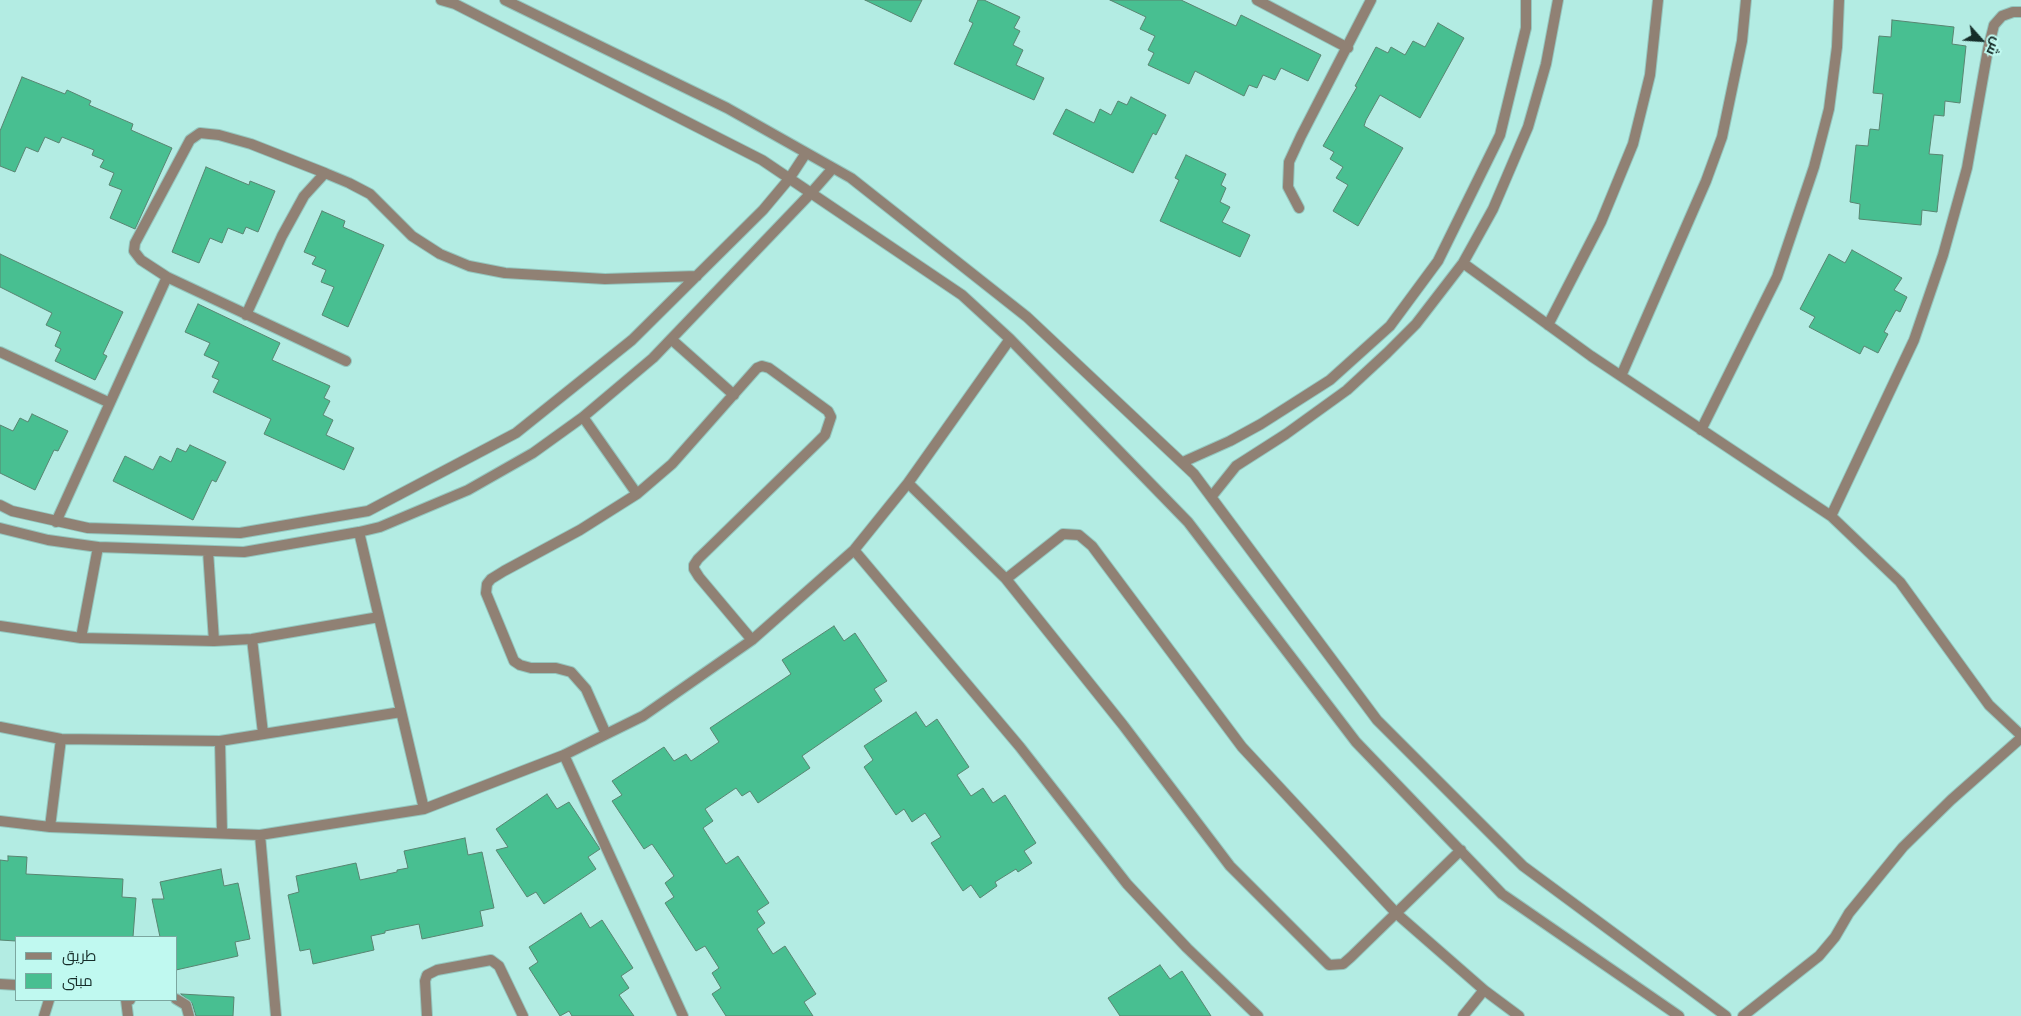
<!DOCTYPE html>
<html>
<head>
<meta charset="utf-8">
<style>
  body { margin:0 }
  #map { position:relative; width:2021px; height:1016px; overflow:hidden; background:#b3ece3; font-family:"PT Sans Narrow",Cairo,sans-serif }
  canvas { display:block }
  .legend { position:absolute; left:15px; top:936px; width:162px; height:65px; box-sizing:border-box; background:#c0f9f0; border:1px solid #7ca7a0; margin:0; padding:6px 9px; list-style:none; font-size:15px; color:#162d29 }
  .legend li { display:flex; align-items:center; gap:10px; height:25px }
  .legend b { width:25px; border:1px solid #7ca7a0 }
  .north { position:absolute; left:1956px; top:15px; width:50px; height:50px; -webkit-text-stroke:4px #c0f9f0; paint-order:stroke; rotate:116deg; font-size:14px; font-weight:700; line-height:20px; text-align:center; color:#162d29 }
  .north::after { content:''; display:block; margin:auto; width:18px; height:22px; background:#162d29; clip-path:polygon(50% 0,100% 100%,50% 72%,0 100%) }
</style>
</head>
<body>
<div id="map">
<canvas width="2021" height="1016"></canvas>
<ul class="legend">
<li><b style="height:6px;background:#908174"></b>طريق</li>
<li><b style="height:14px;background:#48bf91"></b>مبنى</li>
</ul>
<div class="north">ش</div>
</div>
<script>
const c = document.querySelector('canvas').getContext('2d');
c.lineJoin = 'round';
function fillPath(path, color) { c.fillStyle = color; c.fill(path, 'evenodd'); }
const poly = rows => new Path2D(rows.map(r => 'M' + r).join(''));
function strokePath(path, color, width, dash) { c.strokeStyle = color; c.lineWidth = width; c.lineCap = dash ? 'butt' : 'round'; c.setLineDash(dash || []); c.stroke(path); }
const building = poly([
  [865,0,922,0,911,22,865,0],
  [978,0,984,0,1020,17,1014,28,1020,31,1013,45,1023,50,1016,65,1044,78,1034,100,954,64,973,23,969,21,978,0],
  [1110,0,1181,0,1236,26,1241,15,1321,55,1308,81,1281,68,1275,80,1263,75,1257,88,1249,85,1244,96,1195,71,1189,84,1148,65,1154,53,1148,50,1155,36,1140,29,1146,17,1110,0],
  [1892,20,1954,27,1952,44,1966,46,1960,103,1945,101,1944,116,1934,115,1929,154,1943,155,1937,212,1922,210,1921,225,1859,219,1860,204,1850,202,1856,145,1868,146,1870,129,1879,130,1883,94,1873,93,1879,36,1891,37,1892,20],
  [1438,23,1464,38,1420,118,1380,95,1366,120,1364,126,1403,148,1358,226,1333,211,1348,185,1336,178,1343,167,1330,159,1334,152,1323,146,1357,87,1355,86,1376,47,1388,53,1391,47,1405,55,1413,41,1425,47,1438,23],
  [22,77,65,94,67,90,91,101,89,105,133,124,131,130,172,148,135,229,110,218,122,190,109,185,114,173,100,167,104,160,92,155,94,150,62,137,59,143,45,137,38,152,26,147,15,172,0,166,0,131,22,77],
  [1131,97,1166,115,1156,135,1153,133,1133,173,1053,134,1066,109,1094,123,1100,109,1111,115,1118,101,1127,105,1131,97],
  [1186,155,1226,174,1221,185,1226,188,1220,202,1230,207,1222,222,1250,235,1240,257,1160,221,1179,180,1175,178,1186,155],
  [206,167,249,185,250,181,275,191,258,232,246,227,243,234,228,228,222,243,210,238,199,263,172,252,206,167],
  [322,211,345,221,343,227,384,245,348,327,322,315,334,287,321,282,326,270,312,264,316,257,304,252,322,211],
  [1852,250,1902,278,1894,290,1907,297,1900,312,1896,310,1884,332,1888,334,1878,353,1864,346,1860,354,1809,327,1815,317,1800,309,1829,254,1845,263,1852,250],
  [0,254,123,312,103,354,107,356,95,380,55,361,61,349,55,346,61,332,46,325,52,313,0,287,0,254],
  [198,304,280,343,272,360,330,386,324,398,330,401,323,415,333,420,326,435,354,448,344,470,264,434,271,419,213,392,219,380,212,377,219,362,204,355,210,343,185,332,198,304],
  [32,414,68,431,58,451,54,450,35,490,0,473,0,425,13,431,20,418,28,422,32,414],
  [190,445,226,462,216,482,212,480,193,520,113,481,125,456,153,470,160,456,171,462,177,448,186,452,190,445],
  [834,626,844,641,855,633,887,681,874,689,882,701,802,756,810,768,758,803,750,791,742,796,736,788,705,809,713,821,703,828,726,864,738,856,769,903,757,911,765,923,757,929,773,954,785,946,816,994,804,1002,813,1016,726,1016,712,994,721,988,712,973,719,968,705,946,696,951,665,903,674,897,665,883,674,876,652,844,644,849,612,801,622,795,612,781,664,747,674,761,686,754,691,761,719,742,710,728,791,674,782,660,834,626],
  [916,712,926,727,937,719,969,767,957,775,971,796,983,788,993,803,1005,795,1036,843,1024,851,1032,863,1018,872,1016,869,995,882,997,886,980,898,971,885,963,891,931,843,941,837,925,813,912,822,904,809,896,815,864,767,873,760,864,746,916,712],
  [547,794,557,809,569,802,600,849,588,857,596,869,544,904,536,892,527,897,496,850,508,847,496,829,547,794],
  [465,838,468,855,482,852,494,908,480,911,483,926,422,939,419,924,385,931,385,933,371,936,374,950,313,964,310,949,300,951,288,895,299,892,296,876,356,863,360,880,397,872,397,870,408,868,404,851,465,838],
  [8,856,27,857,26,874,123,879,122,897,136,898,133,937,16,937,16,941,0,940,0,860,8,861,8,856],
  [221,869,224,886,238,883,250,939,235,942,238,956,176,970,176,937,160,937,152,899,164,899,160,882,221,869],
  [581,913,590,928,602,920,633,968,621,976,629,988,619,995,634,1016,572,1016,569,1011,560,1016,529,968,538,962,529,947,581,913],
  [1160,965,1170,979,1182,971,1211,1016,1120,1016,1108,998,1160,965],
  [181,994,234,997,233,1016,196,1016,192,1003,181,994]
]);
const street = poly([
  [441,0,455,4,762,160,962,295,1010,339,1188,522,1356,742,1502,894,1679,1016],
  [505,0,727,108,851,178,1027,317,1194,474,1377,720,1523,866,1726,1016],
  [1257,0,1348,48],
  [1299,208,1288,187,1289,162,1301,136,1371,0],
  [1463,263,1591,356,1831,516,1900,582,1989,705,2021,735],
  [167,277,141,260,134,251,135,243,190,140,200,133,219,135,251,144,325,173],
  [246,315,282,236,304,196,325,173,349,183,370,194,412,236,440,254,469,266,505,273,605,279,697,276],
  [1548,325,1601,222,1633,144,1650,75,1658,0],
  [671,339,734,395],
  [0,352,110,403],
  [1621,376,1706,181,1722,137,1742,41,1746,0],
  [583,417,637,494],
  [1701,430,1777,277,1814,167,1829,109,1837,47,1839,0],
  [1183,462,1230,441,1261,424,1330,380,1390,326,1438,261,1500,135,1526,28,1526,0],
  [908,483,1006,579,1123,725,1230,866,1329,965,1343,964,1351,957,1461,850],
  [1212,496,1236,466,1286,434,1347,390,1387,353,1416,324,1463,263,1493,209,1528,127,1546,64,1558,0],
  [0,505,12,511,88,528,240,533,368,511,516,433,632,340,763,210,789,179,806,153],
  [1831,516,1914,340,1943,255,1967,168,1988,49,1994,25,2002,16,2013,12,2021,12],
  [56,522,167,277,346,361],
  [0,528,48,540,98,547,244,552,359,532,380,527,468,490,533,453,583,417,653,358,811,193,833,168],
  [359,532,424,809],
  [854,550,1020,747,1127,884,1187,948,1258,1016],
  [208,551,214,641,252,639,379,617],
  [1006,579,1063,534,1079,535,1092,546,1242,747,1397,914,1484,990,1519,1016],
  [0,626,81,638,98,547],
  [81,638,214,641],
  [252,639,263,733],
  [0,727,61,739,220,741],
  [606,734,586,689,571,672,556,668,531,668,520,665,514,661,486,593,487,584,491,579,504,571,580,530,637,494,672,464,757,368,762,366,769,368,828,411,831,417,825,435,816,444,698,559,694,565,694,569,699,577,752,640],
  [564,755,683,1016],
  [0,821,50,827,260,835,424,809,564,755,643,716,752,640,854,550,908,483,1010,339],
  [50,827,61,739],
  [222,833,220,741,401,712],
  [260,835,276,1016],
  [0,984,16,985],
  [176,999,186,1005,189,1016],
  [44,1016,49,1000],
  [128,1016,126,1000,130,1000],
  [427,1016,425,981,427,975,437,970,491,960,499,966,523,1016],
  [1463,1016,1484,990],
  [1743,1016,1819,956,1835,937,1849,913,1903,847,1951,800,2021,738]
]);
fillPath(building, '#48bf91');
strokePath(building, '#588571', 1);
strokePath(street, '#94c6be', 12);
strokePath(street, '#908174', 10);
</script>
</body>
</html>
